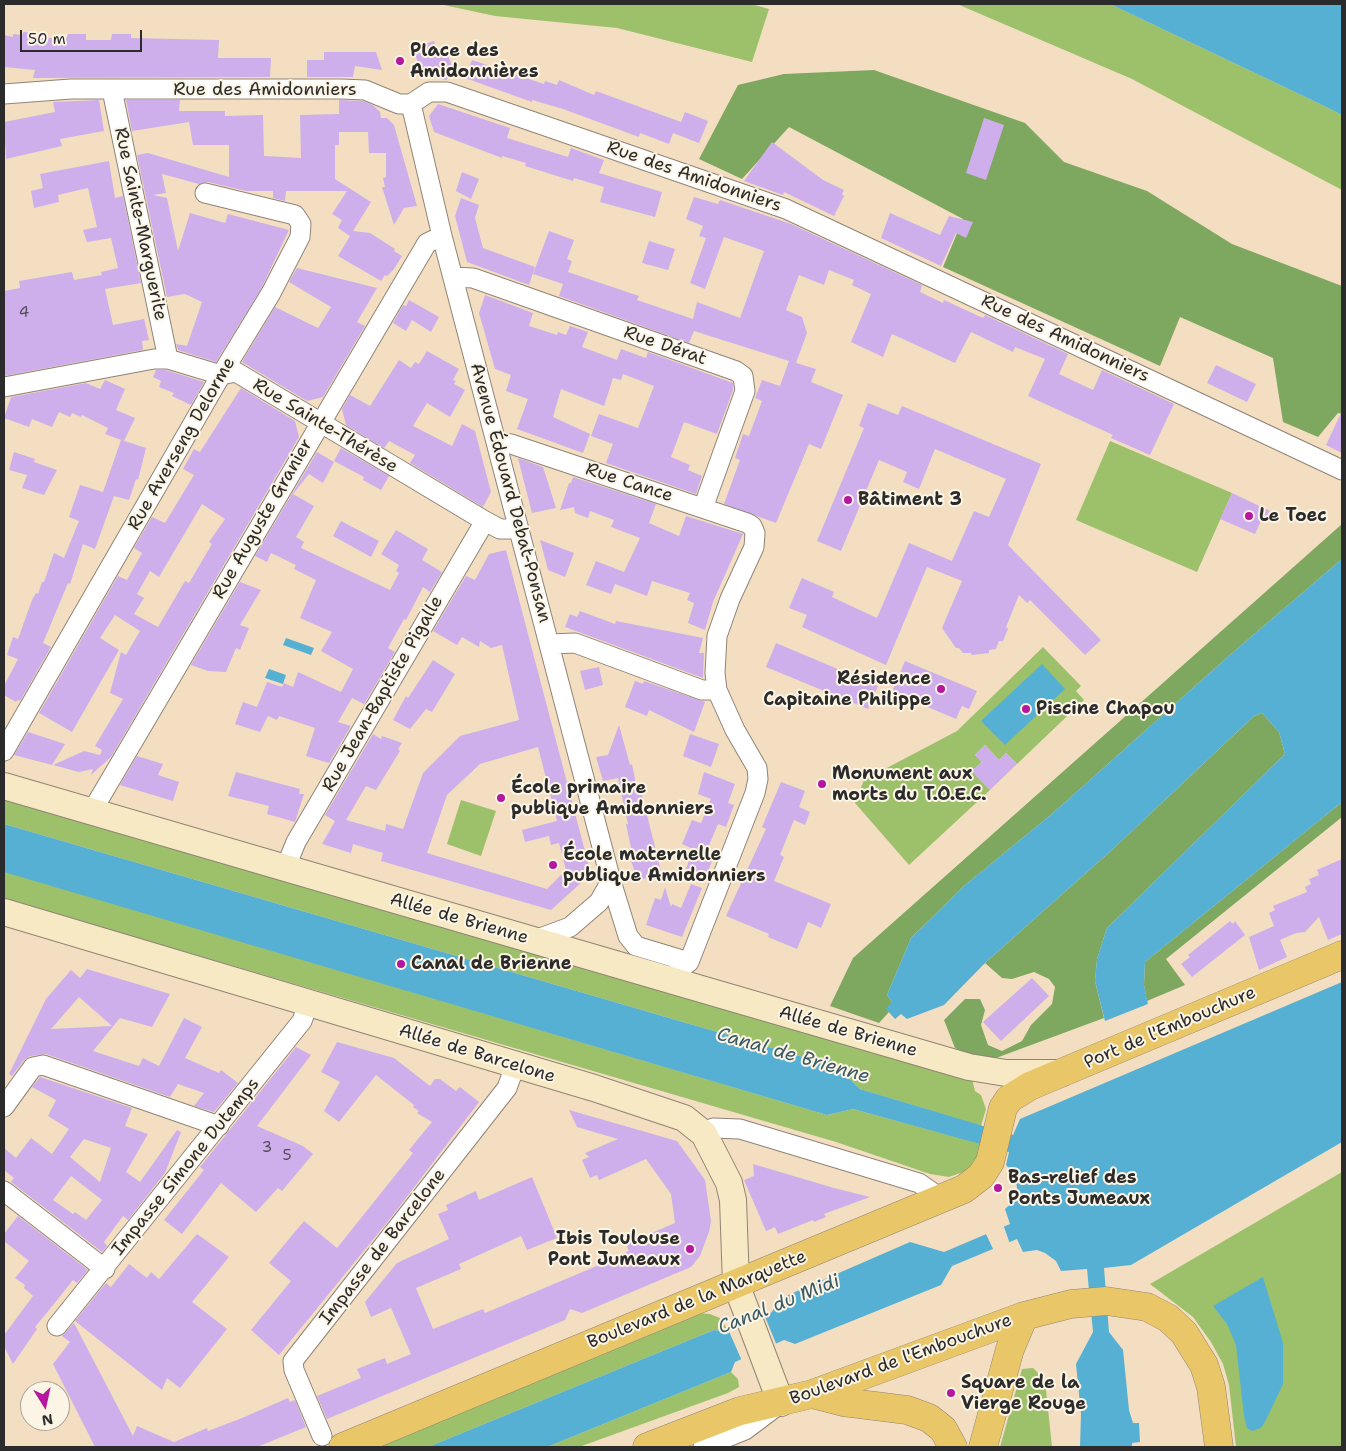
<!DOCTYPE html>
<html>
<head>
<meta charset="utf-8">
<style>
  body { margin:0 }
  #map { position:relative; width:1346px; height:1451px; overflow:hidden; background:#f4dec1; font-family:"Shantell Sans",sans-serif }
  canvas { display:block }
  .frame { position:absolute; inset:0; border:5px solid #2b2b2b; pointer-events:none }
  .north { position:absolute; left:20px; top:1381px; width:50px; height:50px; box-sizing:border-box; background:#fcf5e5; border:1px solid #a8a49b; border-radius:50%; rotate:170deg; font-size:14px; font-weight:700; line-height:20px; text-align:center; color:#2b2b2b }
  .north::after { content:''; display:block; margin:auto; width:18px; height:22px; background:#b5179e; clip-path:polygon(50% 0,100% 100%,50% 72%,0 100%) }
  .scale { position:absolute; left:20px; top:30px; width:122px; height:22px; box-sizing:border-box; border:2px solid #2b2b2b; border-top:0; padding-left:6px; font-size:15px; line-height:18px; white-space:nowrap; color:#2b2b2b; -webkit-text-stroke:4px #fcf5e5; paint-order:stroke }
</style>
</head>
<body>
<div id="map">
<canvas width="1346" height="1451"></canvas>
<div class="frame"></div>
<div class="north">N</div>
<div class="scale">50 m</div>
</div>
<script>
const c = document.querySelector('canvas').getContext('2d');
c.lineJoin = 'round';
function fillPath(path, color) { c.fillStyle = color; c.fill(path, 'evenodd'); }
const poly = rows => new Path2D(rows.map(r => 'M' + r).join(''));
function strokePath(path, color, width, dash) { c.strokeStyle = color; c.lineWidth = width; c.lineCap = dash ? 'butt' : 'round'; c.setLineDash(dash || []); c.stroke(path); }
function drawText(font, color, halo, rows, align = 'center') {
  c.font = font + ' "Shantell Sans",sans-serif'; c.lineWidth = 4; c.setLineDash([]); c.textBaseline = 'middle'; c.strokeStyle = halo; c.fillStyle = color; for (const [text, x, y, turn = 0] of rows) {
    c.save(); c.translate(x, y); c.rotate((+turn || 0) * Math.PI / 180); c.textAlign = isNaN(turn) ? turn : align; if (halo) c.strokeText(text, 0, 0); c.fillText(text, 0, 0); c.restore();
  }
}
const green = poly([
  [439,4,751,4,769,9,752,62,617,28,495,16],
  [957,4,1110,4,1318,103,1342,115,1342,190,1132,79],
  [1110,441,1232,493,1197,572,1076,520],
  [1043,647,1081,686,1076,691,1084,700,1017,764,1006,753,999,760,985,745,975,755,982,762,972,771,990,790,909,865,855,803,864,780,957,731],
  [4,798,972,1079,975,1091,981,1095,986,1109,981,1126,860,1089,828,1058,803,1057,4,824],
  [461,800,496,811,481,856,447,844],
  [4,871,827,1115,853,1109,985,1145,969,1170,949,1177,930,1174,836,1142,4,899],
  [1342,1172,1342,1447,1236,1447,1229,1385,1223,1364,1211,1342,1193,1317,1150,1284],
  [697,1313,710,1314,720,1318,729,1332,714,1330,428,1447,375,1447],
  [1033,1368,1041,1376,1046,1390,1052,1447,1000,1447,1022,1369],
  [731,1372,738,1379,739,1387,728,1393,579,1447,547,1447]
]);
const forest = poly([
  [874,70,1025,123,1064,162,1147,191,1232,244,1342,286,1342,414,1338,413,1318,437,1283,422,1273,358,1180,317,1160,366,943,267,963,219,789,127,742,179,699,159,738,85,784,74],
  [1342,524,1342,559,1231,654,1053,813,964,886,911,938,887,995,892,1002,887,1009,889,1012,879,1023,830,1006,853,958],
  [1262,713,1279,732,1285,754,1107,928,1097,959,1095,981,1104,1018,996,1058,973,1057,955,1048,944,1020,965,999,980,999,985,1010,981,1025,988,1045,1002,1051,1022,1041,1031,1025,1052,1004,1055,987,1049,979,1034,972,1012,979,1002,978,985,963,1113,849,1254,716],
  [1342,802,1342,817,1166,959,1185,985,1147,1001,1144,985,1145,962]
]);
const water = poly([
  [1110,4,1342,4,1342,115,1318,103],
  [1342,559,1342,802,1145,962,1144,985,1148,1004,1105,1021,1095,981,1097,959,1107,928,1285,754,1279,732,1262,713,1254,716,1113,849,985,963,944,1005,907,1019,901,1014,895,1019,886,1009,892,1002,887,995,911,938,964,886,1053,813,1231,654],
  [286,638,314,648,311,655,283,645],
  [1042,664,1065,689,1005,745,981,721],
  [269,669,286,675,283,684,265,678],
  [4,824,803,1057,828,1058,860,1089,1013,1135,1020,1119,1342,982,1342,1142,1131,1265,1104,1268,1109,1332,1123,1350,1129,1410,1133,1423,1139,1423,1140,1442,1132,1443,1132,1447,1080,1447,1081,1414,1076,1364,1093,1332,1087,1269,1061,1271,1056,1261,1045,1253,1037,1250,1023,1252,1017,1239,952,1266,941,1285,795,1344,784,1340,735,1362,731,1372,547,1447,428,1447,714,1330,729,1332,766,1316,772,1312,779,1299,910,1242,944,1252,1010,1224,1005,1209,1014,1201,1017,1187,1013,1172,1006,1165,1009,1152,853,1109,827,1115,4,872],
  [1263,1277,1283,1343,1283,1384,1266,1420,1261,1428,1252,1431,1247,1428,1244,1416,1236,1345,1227,1324,1213,1306]
]);
const pier = poly([
  [1003,1224,1010,1244,994,1251,985,1232],
  [764,1314,777,1346,742,1361,728,1329]
]);
const building = poly([
  [23,32,40,33,39,38,67,38,67,34,86,34,86,40,111,40,112,34,131,34,131,38,219,40,218,58,271,58,270,77,33,78,35,70,4,67,4,35,13,37,13,34,22,35],
  [434,41,439,58,448,55,455,75,448,72,447,80,426,76,421,71,413,48],
  [324,52,376,52,382,70,355,66,353,77,307,77,307,60,324,60],
  [472,60,544,84,545,81,557,85,559,80,594,95,596,91,607,95,681,122,685,112,708,121,699,143,673,133,669,144,640,133,639,137,563,109,532,100,532,102,465,78],
  [99,100,104,131,60,139,62,146,6,159,4,122,55,112,53,102],
  [126,100,180,100,179,111,225,111,225,116,263,115,264,156,301,158,300,115,339,114,339,100,363,101,373,105,380,112,381,118,387,118,394,125,417,206,404,208,394,225,382,187,385,187,383,178,386,177,386,153,369,153,368,132,339,132,339,145,335,145,335,179,371,202,353,231,370,233,395,249,394,251,402,256,394,269,387,276,385,275,381,281,338,256,350,236,338,228,342,220,332,214,347,191,286,191,285,201,273,198,273,191,246,191,208,182,199,184,162,174,166,193,153,195,167,198,178,251,190,213,225,223,228,214,289,230,261,289,216,362,178,350,176,344,187,346,202,302,185,294,167,297,137,155,148,153,229,177,229,145,193,145,189,122,132,131],
  [438,104,510,128,507,138,568,157,571,148,604,160,599,173,662,192,655,217,600,202,604,187,574,178,573,181,525,166,526,163,502,156,502,158,434,132,429,116],
  [984,118,1004,125,986,180,966,173],
  [772,142,823,180,844,190,842,194,844,196,834,216,784,192,783,195,744,181],
  [109,161,115,198,123,196,141,283,105,289,113,325,144,319,149,340,142,341,143,350,4,376,4,291,20,288,19,281,72,272,74,280,102,275,101,272,118,268,111,238,87,242,83,230,97,227,88,188,58,195,59,202,34,208,31,191,43,188,40,174],
  [462,172,479,179,471,199,456,191],
  [694,197,718,204,720,200,791,224,922,285,920,292,943,303,944,300,983,318,985,315,1068,354,1059,374,1093,390,1102,370,1174,404,1150,455,1111,438,1113,435,1028,396,1045,359,1015,347,1013,352,971,332,955,363,892,334,883,357,851,342,871,294,852,285,854,280,829,270,824,285,799,275,786,310,802,317,807,333,796,363,816,369,811,382,843,395,821,449,809,444,776,523,724,504,740,460,735,458,743,434,749,436,762,401,755,398,762,380,780,386,789,361,694,331,689,343,559,296,563,284,533,274,549,231,574,240,567,259,572,261,568,272,639,296,637,300,693,319,697,302,740,318,764,251,724,237,705,289,690,283,706,238,699,236,703,226,686,219],
  [461,198,479,205,475,218,483,248,535,267,529,285,467,262,455,216],
  [890,213,940,235,949,216,973,222,966,238,956,233,941,266,881,238],
  [649,241,675,249,668,270,642,263],
  [297,268,377,288,357,322,365,326,323,397,307,401,242,362,275,307,318,328,331,307,289,282],
  [485,295,533,313,529,326,557,335,558,332,566,335,570,326,588,332,582,347,617,360,621,349,646,358,648,352,733,383,733,390,717,434,684,422,671,457,690,465,688,470,702,476,696,494,606,463,613,444,591,436,599,414,638,428,654,386,623,374,621,380,613,378,604,406,561,389,553,417,590,434,583,453,517,429,528,399,506,391,511,375,495,369,479,313],
  [409,300,439,317,431,332,412,320,406,331,393,323,403,305,406,306],
  [427,351,459,369,453,380,456,381,454,384,465,390,450,417,427,403,413,426,452,446,462,424,475,431,491,492,483,507,410,463,415,455,389,441,384,448,346,425,342,409,350,395,370,406,399,360,411,368,415,362,419,364],
  [1216,365,1256,384,1247,402,1207,383],
  [156,370,166,370,204,382,191,405,172,396,174,393,159,387,161,381,153,377],
  [105,380,125,389,116,410,135,418,124,441,105,434,108,428,82,415,81,417,72,413,70,417,59,412,52,427,32,419,29,427,4,418,11,397,86,383,100,389],
  [241,388,295,421,299,437,111,757,91,775,93,769,79,772,53,765,84,751,100,755,102,750,95,746,123,699,110,693,121,652,126,655,140,631,115,615,100,638,119,650,72,732,39,713,118,576,127,580,142,553,134,548,152,517,165,523,194,475,183,469,194,449,200,452],
  [202,504,225,519,209,542,212,544,189,583,185,581,158,627,134,614,144,598,137,594,150,571,159,577],
  [868,403,898,415,902,406,1041,464,1008,545,1101,640,1085,655,1030,600,1027,603,1019,595,1006,627,1008,629,1003,641,999,641,996,649,989,650,989,653,972,655,971,653,963,653,959,648,956,648,942,628,962,581,927,567,886,665,802,627,807,615,789,608,802,578,834,592,832,597,877,618,909,543,952,561,974,511,989,517,1006,479,935,449,919,489,903,482,907,472,879,460,841,551,817,541,864,428,859,426],
  [1342,411,1342,453,1326,445],
  [121,440,146,448,138,480,136,479,129,500,114,496,95,549,83,544,70,584,68,583,43,643,51,647,20,701,18,700,16,702,4,695,4,686,18,659,7,655,13,637,18,639,32,600,36,593,38,594,42,582,44,582,54,553,64,558,79,521,69,517,80,485,103,492],
  [341,448,389,476,381,490,363,480,364,477,334,461],
  [14,452,35,459,34,462,57,470,44,495,22,488,27,475,9,470],
  [317,452,334,462,323,483,309,474,293,494,314,506,296,537,304,542,301,548,390,590,399,573,396,571,399,565,381,554,396,530,428,549,422,560,442,572,430,592,423,587,406,620,404,619,388,648,395,652,364,704,352,698,338,722,351,726,329,763,306,756,315,728,279,716,277,720,268,716,260,732,235,724,243,702,257,707,267,682,282,687,284,683,293,687,298,672,341,692,353,669,321,651,332,632,300,618,316,580,294,569,296,565,271,553,267,562,255,556],
  [518,458,543,467,556,508,532,513],
  [573,477,656,504,649,523,679,536,686,516,743,534,713,602,705,630,688,623,694,603,687,600,690,593,652,581,647,596,615,584,611,594,586,585,596,561,624,572,640,538,611,527,614,520,590,511,588,518,575,513,574,507,560,510,569,483,571,483],
  [1232,493,1270,511,1265,520,1261,521,1255,534,1220,519],
  [341,521,379,541,371,557,333,536],
  [540,540,574,553,565,577,548,570],
  [506,550,591,874,551,910,381,861,383,853,353,844,351,853,322,844,335,821,325,815,373,734,381,739,382,736,402,743,398,749,400,751,376,790,366,786,346,820,385,831,386,824,403,829,423,773,460,736,519,720,502,645,491,648,480,641,479,647,462,637,457,645,433,631,466,576,475,580,489,554],
  [538,747,557,821,522,830,525,842,549,836,551,845,559,843,566,870,547,889,427,853,447,795,480,764],
  [240,582,261,590,240,625,249,628,240,650,236,648,226,672,208,671,191,665],
  [580,611,615,624,616,621,703,638,699,653,704,653,703,678,565,627,570,614,577,617],
  [776,643,878,686,868,709,766,667],
  [433,660,455,674,432,712,426,709,410,729,393,720,406,696,408,698],
  [905,661,977,691,969,709,962,706,956,719,892,692],
  [599,667,603,685,585,690,580,671],
  [635,681,643,684,644,681,705,702,694,732,649,710,647,716,625,707],
  [619,725,630,765,632,764,636,784,639,783,661,871,652,873,652,877,638,880,627,850,631,848,626,824,628,824,618,778,603,781,596,757,608,755],
  [28,732,65,744,52,765,14,755],
  [690,734,719,744,711,767,683,756],
  [985,745,999,760,1006,753,1017,764,990,790,971,771,982,762,975,755],
  [137,756,163,764,158,775,179,782,173,801,120,785],
  [236,772,300,789,299,794,304,794,295,822,267,814,269,806,228,796],
  [704,772,735,784,728,803,734,805,726,827,718,824,705,855,713,858,705,880,685,872,693,849,682,844,692,820,701,823,711,799,698,794],
  [781,782,805,791,799,807,810,812,805,825,794,820,780,855,784,857,774,881,831,904,821,928,808,922,797,949,768,937,769,934,726,916,766,829,762,827],
  [1342,859,1342,934,1328,940,1319,917,1305,932,1296,933,1280,940,1287,957,1259,970,1249,937,1274,926,1269,913,1275,910,1273,906,1307,892,1305,887,1311,884,1309,879,1319,875,1317,870],
  [691,884,702,888,682,937,646,925,655,898,661,900,665,887,671,907,672,904,681,908],
  [1230,921,1233,924,1235,921,1245,935,1192,977,1181,964,1190,957,1188,955],
  [87,969,170,994,152,1027,120,1018,93,1051,139,1066,143,1058,159,1066,184,1018,202,1027,185,1058,219,1073,221,1070,238,1083,214,1112,194,1106,204,1093,178,1084,170,1097,46,1054,30,1056,24,1060,12,1076,9,1074,46,999,71,970,80,978],
  [79,997,112,1026,51,1029],
  [1032,978,1049,996,1001,1041,983,1022],
  [337,1042,394,1058,430,1086,435,1079,440,1079,456,1091,460,1087,479,1102,393,1215,279,1355,251,1330,291,1281,269,1263,304,1221,337,1248,413,1153,409,1150,432,1122,417,1113,419,1111,413,1107,414,1105,376,1075,339,1122,324,1111,340,1082,321,1072],
  [296,1047,311,1055,257,1126,303,1146,313,1154,282,1191,278,1188,256,1212,221,1183,182,1234,164,1220,204,1170,200,1167],
  [40,1077,132,1108,125,1126,148,1134,126,1172,140,1182,177,1130,181,1132,165,1173,128,1220,123,1216,104,1242,107,1246,102,1252,11,1182,14,1178,4,1170,4,1148,16,1158,31,1138,52,1154,69,1129,48,1116,56,1100,32,1087],
  [84,1139,111,1148,100,1182,70,1157],
  [71,1176,102,1200,86,1220,75,1212,73,1214,53,1200],
  [569,1110,677,1141,705,1180,711,1221,709,1232,700,1256,691,1267,582,1313,570,1309,565,1320,327,1419,317,1396,361,1378,357,1369,385,1358,387,1364,411,1354,391,1308,371,1317,365,1302,397,1263,449,1239,438,1214,448,1210,446,1205,476,1191,479,1200,532,1177,557,1238,527,1250,521,1236,459,1264,461,1269,416,1288,433,1329,483,1309,485,1313,599,1265,629,1251,626,1244,675,1223,671,1194,646,1159,599,1180,597,1175,590,1178,582,1160,589,1157,585,1153,618,1139,577,1127],
  [753,1164,834,1188,870,1197,824,1214,826,1217,814,1222,813,1220,778,1234,775,1227,766,1231,744,1180,754,1176],
  [18,1216,88,1270,77,1283,73,1280,54,1304,35,1327,37,1329,13,1364,4,1346,4,1335,33,1296,24,1288,25,1285,15,1278,29,1261,4,1241,4,1234],
  [197,1234,229,1257,192,1302,227,1329,180,1388,167,1378,162,1390,75,1321,106,1283,111,1287,129,1264,147,1278,151,1272,159,1279],
  [74,1323,133,1436,137,1426,174,1442,207,1428,208,1431,242,1418,288,1398,290,1402,295,1400,306,1427,257,1447,95,1447,53,1364,70,1342,62,1336]
]);
const street = poly([
  [112,90,168,359],
  [4,94,71,89,341,89,365,90,399,104,411,104,429,92,447,92,786,209,1342,470],
  [411,104,442,236,611,881,628,936,636,946,689,962],
  [453,277,473,278,736,371,743,376,745,391,703,508],
  [4,387,154,359,168,359,221,375,236,372,485,521,500,529,519,529],
  [496,442,511,444,747,523,752,526,755,533,754,547,730,599,717,636,715,673,717,690,735,730,757,768,758,779,755,793,689,962,679,970],
  [549,644,575,643,702,690,717,690],
  [4,751,221,375,271,293,300,237,301,224,295,215,205,193],
  [92,811,427,243,442,236],
  [285,869,296,842,485,521],
  [532,941,570,927,599,902,611,881],
  [4,1107,33,1067,43,1065,219,1126],
  [704,1134,713,1128,740,1129,919,1183,942,1199],
  [4,1191,105,1269],
  [57,1326,302,1021,308,1004],
  [322,1436,294,1370,293,1361,507,1088,515,1066],
  [703,1447,745,1430,777,1406]
]);
const secondary = poly([
  [4,786,969,1067,1006,1073,1062,1073],
  [4,912,594,1088,684,1118,704,1134,729,1183,733,1200,736,1284,781,1403]
]);
const primary = poly([
  [812,1394,843,1402,907,1410,929,1418,943,1429,953,1447],
  [343,1447,964,1189,981,1176,990,1162,1003,1108,1009,1099,1030,1086,1342,955],
  [647,1447,740,1411,812,1394,1024,1316,1071,1304,1106,1301,1147,1307,1168,1318,1184,1333,1204,1365,1211,1387,1219,1447],
  [983,1447,1010,1349,1024,1316]
]);
const markers = [
  [400,61,5,"#b5179e"],
  [848,500,5,"#b5179e"],
  [1249,516,5,"#b5179e"],
  [941,689,5,"#b5179e"],
  [1026,709,5,"#b5179e"],
  [822,784,5,"#b5179e"],
  [501,798,5,"#b5179e"],
  [553,865,5,"#b5179e"],
  [401,964,5,"#b5179e"],
  [998,1188,5,"#b5179e"],
  [690,1249,5,"#b5179e"],
  [951,1393,5,"#b5179e"]
];
const numberNames = [
  ["4",24,313],
  ["3",267,1148],
  ["5",287,1156]
];
const poiNames = [
  ["Place des",410,51],
  ["Amidonnières",410,72],
  ["Bâtiment 3",858,500],
  ["Le Toec",1259,516],
  ["Résidence",931,679,"right"],
  ["Capitaine Philippe",931,700,"right"],
  ["Piscine Chapou",1036,709],
  ["Monument aux",832,774],
  ["morts du T.O.E.C.",832,795],
  ["École primaire",511,788],
  ["publique Amidonniers",511,809],
  ["École maternelle",563,855],
  ["publique Amidonniers",563,876],
  ["Canal de Brienne",411,964],
  ["Bas-relief des",1008,1178],
  ["Ponts Jumeaux",1008,1199],
  ["Ibis Toulouse",680,1239,"right"],
  ["Pont Jumeaux",680,1260,"right"],
  ["Square de la",961,1383],
  ["Vierge Rouge",961,1404]
];
const streetNames = [
  ["Rue des Amidonniers",265,90],
  ["Rue des Amidonniers",694,177,19],
  ["Rue Sainte-Marguerite",140,224,78],
  ["Rue des Amidonniers",1065,339,25],
  ["Rue Dérat",665,346,19],
  ["Rue Sainte-Thérèse",325,426,31],
  ["Rue Averseng Delorme",182,444,-60],
  ["Rue Cance",629,483,18],
  ["Avenue Édouard Debat-Ponsan",510,493,75],
  ["Rue Auguste Granier",263,519,-60],
  ["Rue Jean-Baptiste Pigalle",383,694,-60],
  ["Allée de Brienne",459,919,16],
  ["Port de l'Embouchure",1170,1028,-23],
  ["Allée de Brienne",848,1032,16],
  ["Allée de Barcelone",477,1054,17],
  ["Impasse Simone Dutemps",186,1167,-51],
  ["Impasse de Barcelone",383,1247,-52],
  ["Boulevard de la Marquette",697,1300,-22],
  ["Boulevard de l'Embouchure",901,1360,-20]
];
const waterNames = [
  ["Canal de Brienne",793,1056,16],
  ["Canal du Midi",779,1305,-22]
];
fillPath(green, '#9dc16b');
fillPath(forest, '#7ea75f');
fillPath(water, '#56b0d3');
fillPath(pier, '#f4dec1');
fillPath(building, '#ceafeb');
strokePath(street, '#908476', 21);
strokePath(secondary, '#908476', 28);
strokePath(primary, '#908476', 29);
strokePath(street, '#fff', 19);
strokePath(secondary, '#f6e9c3', 26);
strokePath(primary, '#e9c769', 28);
for (const [x, y, r, color] of markers) { const dot = new Path2D(); dot.arc(x, y, r, 0, 2 * Math.PI); c.fillStyle = color; c.fill(dot); strokePath(dot, '#fcf5e5', 2); }
drawText('15px', '#544c5b', null, numberNames);
drawText('bold 18px', '#2b2b2b', '#fcf5e5', poiNames, 'left');
drawText('18px', '#2b2b2b', '#fcf5e5', streetNames);
drawText('italic 19px', '#3a5a66', '#fcf5e5', waterNames);
</script>
</body>
</html>
